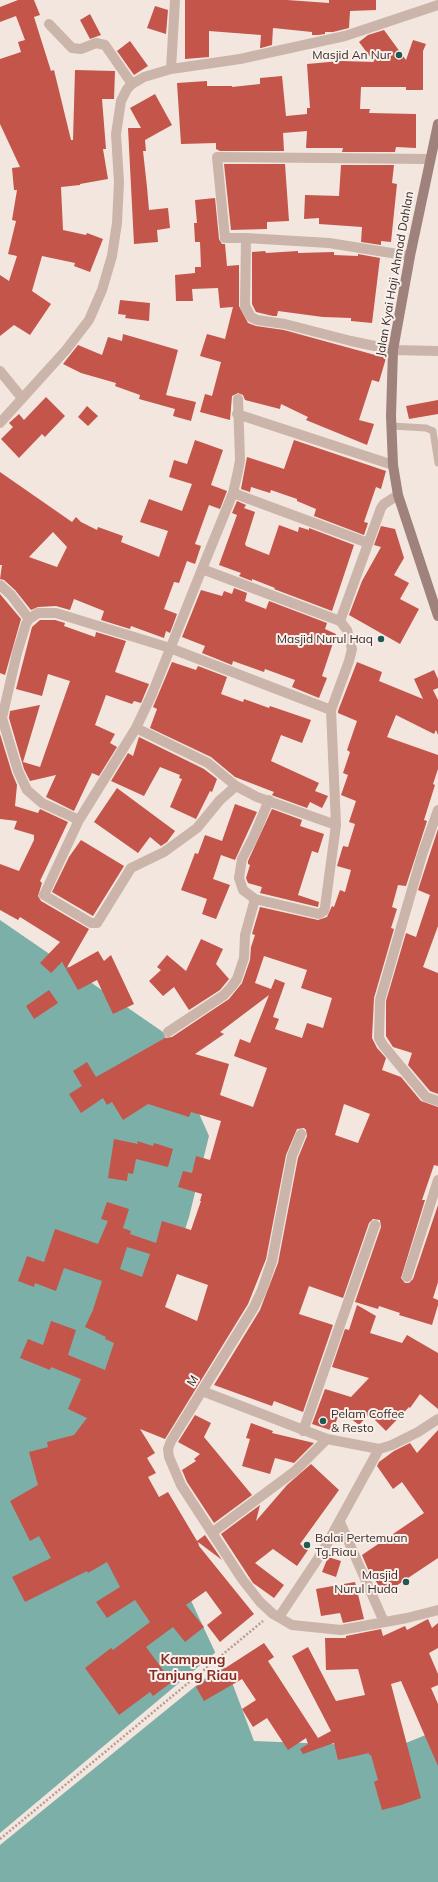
<!DOCTYPE html>
<html>
<head>
<meta charset="utf-8">
<style>
  body { margin:0 }
  canvas { display:block; background:#f2e6de }
</style>
</head>
<body>
<canvas width="438" height="1882"></canvas>
<script>
const c = document.querySelector('canvas').getContext('2d');
c.lineJoin = 'round';
function fillPath(path, color) { c.fillStyle = color; c.fill(path, 'evenodd'); }
const poly = rows => new Path2D(rows.map(r => 'M' + r).join(''));
function strokePath(path, color, width, dash) { c.strokeStyle = color; c.lineWidth = width; c.lineCap = dash ? 'butt' : 'round'; c.setLineDash(dash || []); c.stroke(path); }
function drawText(font, color, halo, rows, align = 'center') {
  c.font = font + ' Mulish,sans-serif'; c.lineWidth = 4; c.setLineDash([]); c.textBaseline = 'middle'; c.strokeStyle = halo; c.fillStyle = color; for (const [text, x, y, turn = 0] of rows) {
    c.save(); c.translate(x, y); c.rotate((+turn || 0) * Math.PI / 180); c.textAlign = isNaN(turn) ? turn : align; if (halo) c.strokeText(text, 0, 0); c.fillText(text, 0, 0); c.restore();
  }
}
const water = poly([
  [0,920,163,1032,209,1136,189,1217,130,1402,146,1504,215,1652,220,1657,233,1685,254,1741,354,1745,401,1745,438,1730,438,1882,0,1882]
]);
const pier = poly([
  [217,1651,222,1656,224,1663,0,1845,0,1833]
]);
const building = poly([
  [18,0,34,0,40,15,34,17,51,71,54,70,71,140,73,140,75,70,115,71,114,99,102,99,106,149,103,149,108,179,80,184,80,185,61,187,63,230,86,235,87,233,103,239,90,272,74,266,75,263,42,256,32,291,51,304,30,335,14,325,0,336,0,275,9,281,17,256,8,254,16,221,12,220,17,190,14,190,12,168,20,167,0,124,0,59,21,52,18,42,25,40,16,16,0,22,0,7],
  [185,0,287,0,329,3,329,0,376,0,376,10,350,11,349,28,333,32,325,32,325,34,318,35,312,35,312,32,273,28,272,45,261,48,260,48,261,35,209,31,209,57,185,59],
  [155,6,168,10,166,34,147,28],
  [90,14,101,35,90,39,80,20],
  [384,30,406,60,413,40,426,44,423,51,423,90,406,90,406,87,361,87,360,109,370,109,369,113,416,114,416,148,396,147,395,152,342,152,343,148,306,148,307,131,283,133,284,151,220,151,216,149,216,143,181,144,177,83,207,81,207,86,232,86,232,87,260,84,260,78,282,76,286,116,307,114,307,108,310,108,307,64,341,61,374,62,359,42,368,35],
  [130,41,148,66,134,75,117,51],
  [155,94,172,125,145,140,146,151,143,151,147,187,149,210,168,208,170,228,157,230,158,242,134,244,128,128,141,128,130,108],
  [224,164,285,164,289,221,267,222,267,229,231,230],
  [341,165,394,165,392,183,397,184,391,242,381,241,381,245,361,242,362,227,319,224,319,218,304,219,305,195,339,196],
  [215,198,219,239,222,244,225,244,227,266,239,265,239,306,248,323,256,326,284,330,386,358,379,382,372,380,359,420,374,424,367,445,306,420,308,417,281,404,280,409,245,400,243,395,238,393,232,396,230,420,200,412,205,394,212,396,221,362,200,356,207,334,225,339,233,307,220,308,218,288,192,289,193,301,176,301,175,275,195,273,195,267,201,267,200,242,195,242,194,223,197,223,195,200],
  [265,251,266,253,298,251,298,253,334,252,334,255,358,256,358,254,380,258,372,323,351,321,351,318,323,317,278,311,277,316,273,316,256,312,252,304,252,252],
  [120,300,150,303,149,321,125,318,126,315,118,314],
  [123,334,178,350,166,395,196,402,191,421,173,416,175,409,139,399,140,395,115,386,116,383,81,373,63,364,78,345,102,355,108,337,122,341],
  [46,397,65,416,45,437,42,434,19,458,1,439,13,427,9,423,19,414,24,420],
  [438,400,438,414,409,419,406,406],
  [87,406,98,416,88,426,78,417],
  [195,440,223,450,211,485,227,491,220,509,209,505,195,544,201,546,195,564,187,561,179,583,174,582,164,609,177,614,170,633,166,631,164,638,131,626,130,629,101,620,104,611,74,599,70,610,56,606,38,607,31,610,15,590,4,580,0,579,2,565,0,565,0,472,72,522,76,517,81,522,97,530,98,527,123,536,121,542,159,557,168,531,140,522,149,499,182,511,192,484,169,477,174,460,187,464],
  [53,532,67,547,57,567,29,557],
  [294,440,386,471,381,489,376,487,364,522,368,523,364,535,314,516,316,509,297,501,297,499,271,490,270,493,251,487,250,492,241,489,247,457,284,469],
  [237,501,246,505,244,508,255,512,245,544,246,546,269,555,279,525,298,532,299,527,309,530,309,528,354,545,332,611,274,589,275,588,252,579,252,581,239,576,241,573,219,565,237,515,232,513],
  [381,526,395,529,404,558,394,575,409,583,400,599,419,609,400,644,349,615,362,581,381,547,374,545],
  [234,588,247,593,245,601,266,609,269,601,327,623,325,629,336,634,322,676,327,678,319,698,292,687,295,680,265,669,264,672,233,661,232,665,202,653,205,646,182,637,201,590,222,596,224,591,232,594],
  [0,594,21,619,5,675,0,673],
  [40,620,55,620,65,623,64,626,95,637,96,632,126,641,115,672,149,684,141,703,134,701,132,704,106,695,95,725,115,734,110,743,117,747,99,776,92,773,74,811,46,797,56,775,30,781,24,769,9,718,10,711,40,705,23,762,40,767,70,681,48,674,42,696,16,689,32,627],
  [172,662,196,670,198,666,227,677,221,694,243,702,244,699,269,708,270,706,311,720,302,743,281,735,271,761,319,783,315,791,328,796,322,808,310,802,307,808,274,796,272,795,274,792,235,777,211,757,150,728,157,709,153,707],
  [357,662,382,672,379,681,423,699,414,679,434,670,438,679,438,688,433,690,438,700,438,735,436,730,434,734,396,715,387,737,438,755,438,769,433,784,435,785,424,820,427,821,406,886,398,885,392,907,397,909,391,928,394,929,374,998,372,1038,377,1048,386,1058,382,1070,401,1077,421,1101,438,1107,438,1166,434,1165,422,1200,425,1200,401,1278,405,1283,409,1283,413,1279,438,1205,438,1282,433,1298,438,1300,438,1305,432,1325,399,1315,400,1313,379,1306,378,1309,355,1302,381,1227,380,1220,373,1219,369,1223,343,1298,309,1286,299,1314,333,1325,303,1412,274,1401,272,1406,214,1385,260,1310,278,1263,298,1158,307,1136,306,1130,304,1128,297,1129,286,1155,266,1259,248,1304,165,1439,140,1429,155,1453,147,1458,156,1473,148,1477,159,1497,168,1492,197,1541,205,1535,222,1560,198,1542,199,1546,254,1614,220,1642,207,1625,222,1613,206,1591,186,1605,204,1627,185,1642,173,1627,146,1647,172,1682,153,1696,150,1692,119,1715,85,1668,111,1648,113,1650,150,1622,135,1600,107,1618,96,1602,120,1587,107,1562,88,1573,87,1571,25,1602,12,1577,51,1558,39,1536,30,1541,10,1501,38,1485,29,1452,48,1447,47,1442,74,1435,87,1418,68,1409,81,1379,51,1367,50,1370,20,1358,28,1339,43,1345,51,1321,76,1330,68,1355,105,1370,114,1343,105,1339,106,1337,85,1327,93,1310,102,1281,64,1268,56,1291,35,1283,34,1287,18,1281,27,1256,44,1262,55,1229,98,1244,108,1221,101,1219,107,1202,129,1209,123,1228,131,1231,130,1234,156,1243,162,1221,191,1230,201,1201,200,1201,202,1194,178,1187,183,1171,192,1173,196,1156,210,1160,221,1121,191,1112,189,1117,148,1104,123,1120,112,1102,107,1105,103,1098,81,1113,69,1094,82,1086,73,1071,87,1062,96,1077,165,1038,172,1037,229,999,242,983,250,960,251,947,255,935,252,934,260,907,318,920,327,917,332,906,334,907,340,890,345,892,351,870,337,866,343,846,348,847,355,824,349,822,356,801,341,795,348,775,343,773,350,752,347,750,357,721,338,713,338,711],
  [264,956,307,970,301,988,332,998,323,1028,307,1023,302,1038,275,1029,279,1019,273,1017,285,983,275,979,271,989,255,983],
  [269,995,250,1043,240,1039,234,1056,267,1068,253,1107,220,1095,229,1064,195,1054,224,1034,220,1032],
  [344,1104,370,1114,358,1143,335,1135],
  [127,1247,150,1254,142,1277,120,1269],
  [177,1274,208,1285,197,1321,165,1307],
  [0,734,12,773,17,785,15,806,38,813,40,809,68,822,40,881,42,883,38,896,41,901,89,929,66,969,62,962,51,973,40,963,60,942,20,917,18,920,0,910,0,864,19,871,34,840,34,835,14,829,17,821,0,819],
  [139,737,204,769,217,779,212,792,210,791,196,819,170,807,182,779,179,778,180,775,160,767,144,796,111,781,128,753,133,756],
  [117,788,175,831,167,842,161,846,150,837,138,853,94,822],
  [235,804,257,812,235,860,221,855,213,879,230,885,216,919,202,914,207,899,181,890,195,853,198,854,205,835,222,841],
  [272,809,302,820,300,826,324,834,318,853,312,851,298,895,319,902,318,907,260,893,262,887,248,883,246,878,250,865,248,864,248,861],
  [438,829,438,926,423,967,438,973,438,1094,430,1091,408,1065,412,1053,393,1047,386,1036,386,1001,406,933,416,937,430,895,418,890],
  [81,840,124,866,93,916,52,892,69,857],
  [201,939,223,949,216,964,229,979,220,990,189,1010,174,987,163,996,149,981,161,970,157,967,167,955,186,971],
  [98,951,104,961,111,955,134,1004,113,1014,97,980,78,990,66,969],
  [49,990,58,1003,34,1019,26,1006],
  [114,1139,138,1144,137,1141,153,1146,154,1143,173,1149,168,1167,136,1159,133,1174,128,1173,127,1181,108,1178],
  [357,1305,376,1316,370,1333,402,1343,407,1335,438,1353,438,1409,420,1394,410,1408,409,1407,386,1431,369,1414,359,1425,340,1410,333,1431,312,1424,325,1389,351,1397,369,1378,332,1367,345,1329,349,1330],
  [195,1415,211,1423,204,1437,252,1495,214,1523,187,1482,182,1470,196,1461,194,1459,200,1454,178,1442],
  [251,1423,273,1431,272,1433,314,1443,294,1463,275,1458,270,1474,242,1466,250,1439,246,1438],
  [438,1430,438,1558,384,1594,368,1569,362,1555,424,1513,402,1482,393,1489,377,1466,379,1462,394,1451,410,1443,417,1453],
  [311,1464,339,1490,300,1544,308,1550,297,1566,273,1549,255,1563,284,1585,274,1598,253,1583,221,1534,260,1505,256,1521,287,1485],
  [328,1557,341,1561,336,1577,322,1572],
  [355,1582,364,1619,343,1623,340,1613,321,1616,316,1589],
  [428,1619,432,1628,438,1623,438,1648,429,1653,438,1674,438,1685,431,1688,438,1704,438,1766,401,1681,391,1684,421,1798,401,1805,382,1810,374,1782,378,1780,371,1755,369,1755,369,1753,338,1760,334,1743,303,1754,300,1749,308,1744,306,1738,288,1750,267,1718,253,1727,242,1709,256,1700,242,1679,204,1701,196,1687,264,1643,274,1657,268,1661,318,1738,331,1731,292,1656,308,1647,336,1701,365,1695,358,1669,326,1670,325,1638,346,1638,346,1636,381,1629,383,1636,405,1626,407,1630]
]);
const path = poly([
  [0,1839,263,1621]
]);
const lane = poly([
  [392,426,426,428,433,431,438,463]
]);
const street = poly([
  [49,24,72,48,81,49,96,43,105,45,132,84],
  [171,69,175,0],
  [246,238,245,306,251,317,257,320,285,324,351,341,393,350,438,351],
  [410,256,329,243,246,238,225,238,217,157,429,159],
  [0,371,22,398],
  [237,414,393,465],
  [0,423,66,350,89,320,102,290,112,256,117,223,119,182,116,134,121,101,127,89,132,84,144,77,171,69,240,59,345,36,438,5],
  [233,493,368,543],
  [202,569,233,493,238,471,240,460,238,399],
  [0,585,11,595,29,619],
  [136,728,208,763,236,786],
  [269,800,254,836,242,859,239,878,243,890,255,899,319,914,324,911,325,907,336,825,331,710,349,661,352,649,347,630,340,621,381,508,384,504,398,495],
  [438,810,422,855,380,1000,379,1038,383,1045,426,1097,438,1101],
  [79,820,42,803,27,790,18,771,2,718,17,653,26,624,29,619,38,613,56,613,170,648,331,710],
  [336,825,257,797,236,786,220,800,197,828,164,852,131,868,97,923,91,923,44,895,79,820,136,728,152,694,202,569,340,621],
  [168,1032,224,995,232,986,237,979,244,958,245,935,255,899],
  [301,1134,292,1156,272,1261,262,1290,254,1307,171,1441,168,1449,169,1457,181,1485,242,1579,260,1602,273,1614,292,1625,341,1630,407,1618,438,1610],
  [407,1277,438,1180],
  [202,1391,327,1439,379,1449,392,1445,418,1432,438,1419],
  [303,1431,375,1225],
  [340,1522,384,1622],
  [213,1532,295,1471,327,1439],
  [279,1617,323,1551,379,1449]
]);
const secondary = poly([
  [438,124,410,256,393,350,391,416,393,465,398,495,438,616]
]);
const markers = [
  [399,55,4,"#1f5954"],
  [381,639,4,"#1f5954"],
  [323,1421,4,"#1f5954"],
  [307,1545,4,"#1f5954"],
  [406,1582,4,"#1f5954"]
];
const poiNames = [
  ["Masjid An Nur",391,55],
  ["Masjid Nurul Haq",373,639],
  ["Pelam Coffee",331,1414,"left"],
  ["& Resto",331,1428,"left"],
  ["Balai Pertemuan",315,1538,"left"],
  ["Tg.Riau",315,1552,"left"],
  ["Masjid",398,1575],
  ["Nurul Huda",398,1589]
];
const streetNames = [
  ["Jalan Kyai Haji Ahmad Dahlan",395,274,-80],
  ["M",193,1381,-58]
];
const quarterNames = [
  ["Kampung",193,1660],
  ["Tanjung Riau",193,1676]
];
fillPath(water, '#7dafa9');
fillPath(pier, '#f2e6de');
fillPath(building, '#c4554a');
strokePath(path, '#b69d94', 2.5, [2, 2]);
strokePath(lane, '#cbb4aa', 7);
strokePath(street, '#cbb4aa', 10);
strokePath(secondary, '#9e827b', 10);
for (const [x, y, r, color] of markers) { const dot = new Path2D(); dot.arc(x, y, r, 0, 2 * Math.PI); c.fillStyle = color; c.fill(dot); strokePath(dot, '#faf0eb', 1.5); }
drawText('12px', '#382c29', '#faf0eb', poiNames, 'right');
drawText('12px', '#382c29', '#faf0eb', streetNames);
drawText('bold 14px', '#862b23', '#faf0eb', quarterNames);
</script>
</body>
</html>
